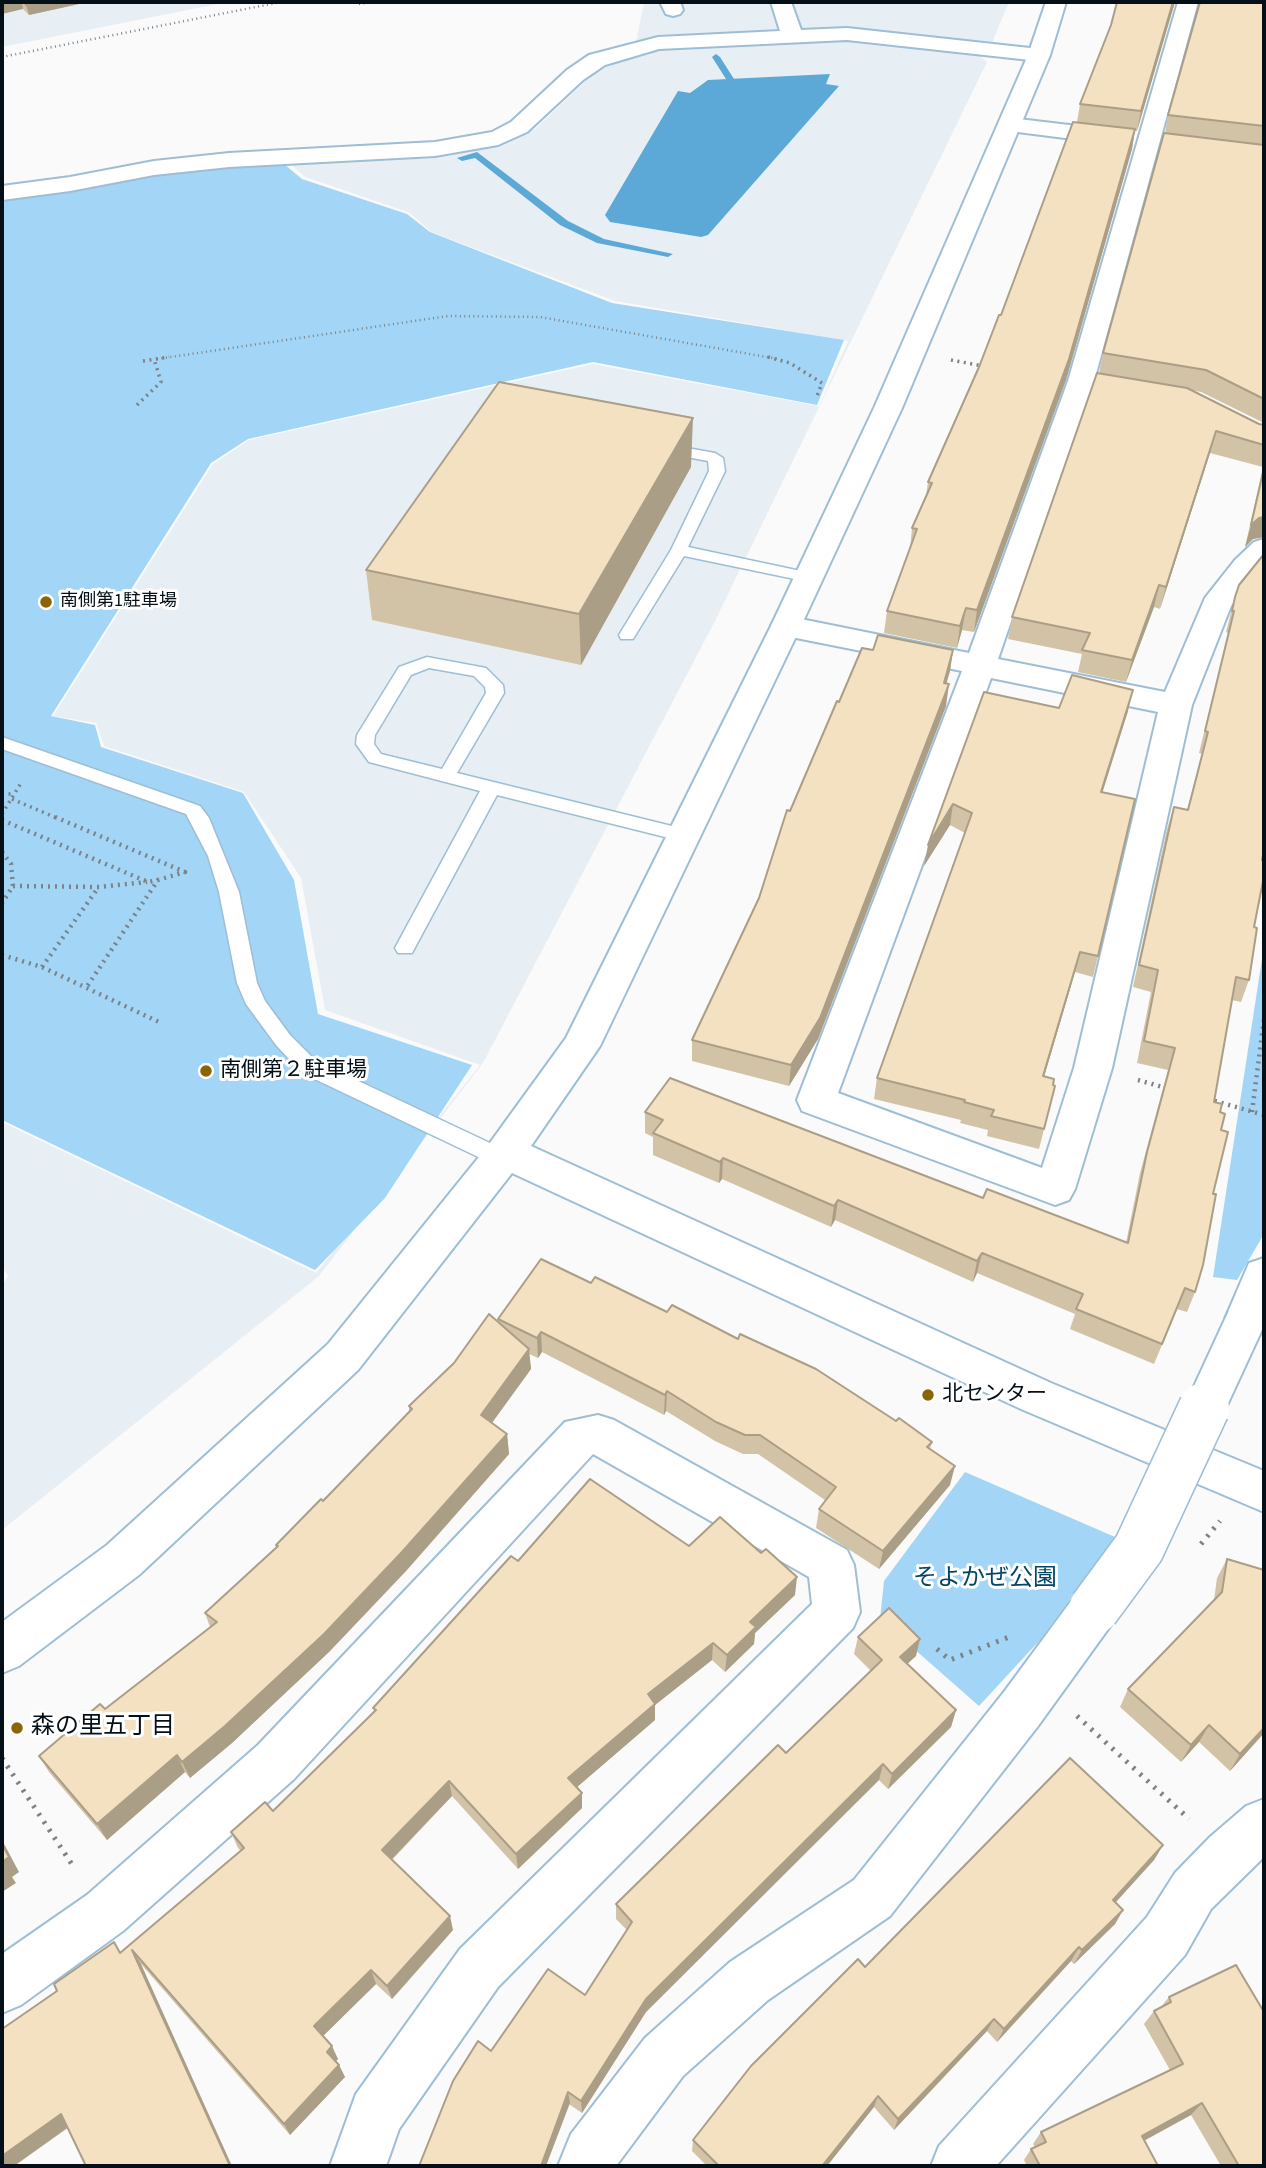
<!DOCTYPE html>
<html>
<head>
<meta charset="utf-8">
<style>
  body { margin:0 }
  #map { position:relative; width:1266px; height:2168px; overflow:hidden; background:#fafafa; font-family:"Source Sans 3",sans-serif }
  canvas { display:block }
  .frame { position:absolute; inset:0; border:4px solid #040f17; pointer-events:none }
</style>
</head>
<body>
<div id="map">
<canvas width="1266" height="2168"></canvas>
<div class="frame"></div>
</div>
<script>
const c = document.querySelector('canvas').getContext('2d');
c.lineJoin = 'round';
function fillPath(path, color) { c.fillStyle = color; c.fill(path, 'evenodd'); }
const poly = rows => new Path2D(rows.map(r => 'M' + r).join(''));
function strokePath(path, color, width, dash) { c.strokeStyle = color; c.lineWidth = width; c.lineCap = dash ? 'butt' : 'round'; c.setLineDash(dash || []); c.stroke(path); }
function drawText(font, color, halo, rows, align = 'center') {
  c.font = font + ' "Source Sans 3","Noto Sans JP",sans-serif'; c.lineWidth = 6; c.setLineDash([]); c.textBaseline = 'middle'; c.strokeStyle = halo; c.fillStyle = color; for (const [text, x, y, turn = 0] of rows) {
    c.save(); c.translate(x, y); c.rotate((+turn || 0) * Math.PI / 180); c.textAlign = isNaN(turn) ? turn : align; if (halo) c.strokeText(text, 0, 0); c.fillText(text, 0, 0); c.restore();
  }
}
const built = poly([
  [2,2,228,2,2,47],
  [644,2,1009,2,992,43,980,43,974,50,987,62,714,623,483,1063,319,1276,2,1530,2,1286,8,1276,2,1267,2,1122,316,1273,480,1065,325,1010,301,878,244,792,104,746,96,723,53,716,213,464,249,440,593,364,819,406,848,341,615,301,431,232,410,213,305,177,288,162,447,156,500,146,536,128,592,75,634,53]
]);
const green = poly([
  [284,164,302,179,407,214,430,232,612,303,844,340,817,405,593,362,248,439,211,463,51,716,95,725,101,747,243,793,294,880,318,1014,472,1065,385,1198,315,1270,2,1120,2,197,73,188,155,173],
  [1264,946,1264,1234,1237,1280,1213,1277],
  [965,1472,1115,1537,1040,1640,979,1706,880,1619,884,1581]
]);
const water = poly([
  [830,74,826,84,839,86,708,235,701,237,610,222,605,215,678,91,690,93,708,80]
]);
const stream = poly([
  [716,54,720,57,734,79,733,81,726,79,712,57,716,54],
  [477,152,568,221,604,239,673,254,668,257,597,243,560,225,475,158,462,161,457,158,477,152]
]);
const pathFar3 = poly([
  [359,4,373,2],
  [2,57,281,2],
  [157,359,448,316,540,317,778,359]
]);
const pathFar2 = poly([
  [768,357,790,363,822,383,817,396],
  [951,360,983,366],
  [143,361,169,357],
  [137,405,161,382,154,359],
  [2,794,15,794],
  [12,799,59,819],
  [2,814,21,783]
]);
const pathFar1 = poly([
  [55,817,185,872,158,880,86,988],
  [2,820,148,882,158,880],
  [2,852,11,864,13,886,2,903],
  [13,886,99,887,147,882],
  [2,955,42,967,159,1022],
  [42,967,98,888],
  [1138,1080,1166,1088],
  [1208,1099,1264,1115],
  [1252,1112,1264,1019]
]);
const path = poly([
  [1201,1544,1220,1521],
  [937,1649,950,1660,1009,1637],
  [1077,1716,1189,1819],
  [2,1758,75,1869]
]);
const lane = poly([
  [665,444,715,453,723,458,725,471,688,547,815,574,817,577,815,580,809,582,684,556,633,639,621,639,619,635,671,550,709,471,708,461,660,452,657,449,665,444],
  [427,657,486,668,503,685,504,693,457,773,692,831,694,836,692,841,685,842,497,795,412,953,398,953,395,948,480,791,369,762,356,744,357,735,399,667,427,657],
  [429,668,474,676,485,687,486,693,442,769,381,754,374,744,375,735,411,675,429,668],
  [2,737,200,806,209,818,239,892,257,983,265,1001,290,1035,316,1061,509,1152,512,1158,509,1164,501,1167,493,1164,302,1073,276,1045,246,1004,237,983,219,892,208,856,186,814,2,749,2,737]
]);
const street = poly([
  [660,2,680,2,683,10,680,14,673,16,666,14,660,2],
  [771,2,791,2,801,30,847,28,1039,49,1047,50,1050,55,1047,60,1039,61,847,40,659,49,605,65,583,80,527,132,498,145,435,156,229,167,154,175,70,191,2,200,2,186,70,177,154,161,229,153,435,142,492,132,511,122,567,70,589,55,658,37,780,31,771,2],
  [1178,2,1198,2,1094,381,998,659,1165,692,1205,598,1235,560,1254,542,1264,539,1264,565,1231,606,1192,705,1112,1068,1075,1189,1069,1200,1055,1205,802,1111,797,1100,962,671,786,636,775,633,771,626,775,619,786,616,969,653,1068,381,1178,2],
  [991,678,1158,712,1074,1068,1042,1168,838,1093,991,678],
  [1010,118,1120,131,1128,133,1131,138,1128,143,1120,145,1002,130,999,125,1002,120,1010,118],
  [1264,1258,1264,1325,1261,1332,1246,1337,1231,1332,1225,1319,1249,1263,1264,1258],
  [598,1415,614,1420,847,1550,854,1565,860,1612,853,1628,498,1987,399,2129,386,2166,330,2166,356,2094,460,1949,812,1604,809,1577,593,1454,294,1779,123,1931,21,2005,2,2013,2,1954,87,1895,258,1745,565,1422,598,1415],
  [1094,1587,1111,1593,1118,1609,1111,1625,1038,1726,890,1916,768,2000,683,2076,616,2166,558,2166,571,2134,645,2038,730,1962,854,1880,1004,1692,1077,1593,1094,1587],
  [1264,1799,1264,1857,1211,1909,1185,1955,996,2166,931,2166,939,2146,1147,1917,1175,1873,1210,1837,1246,1806,1264,1799]
]);
const secondary = poly([
  [1046,2,1066,2,1050,55,902,408,801,626,600,1046,531,1146,1051,1383,1264,1471,1264,1512,1021,1409,512,1173,358,1370,139,1575,19,1666,2,1673,2,1622,107,1545,328,1344,487,1147,566,1038,771,626,874,408,1028,55,1046,2]
]);
const streetBridgeFar1 = poly([
  [1204,1410,1246,1319]
]);
const streetBridge = poly([
  [1094,1609,1139,1548,1204,1408]
]);
const wall = poly([
  [2,2,88,2,29,15,23,9],
  [1117,2,1175,2,1137,131,1135,131,1132,149,1066,380,974,632,962,630,957,648,884,633,887,611,910,550,912,528,926,496,928,482,1001,315,1077,122,1080,104,1111,25],
  [1264,2,1264,423,1201,392,1190,390,1259,424,1264,425,1264,537,1253,539,1245,547,1263,467,1210,453,1160,609,1154,607,1126,682,1078,672,1082,654,1008,639,1012,617,1099,373,1103,353,1165,133,1168,115],
  [691,467,581,665,372,620,366,570],
  [1235,597,1262,860,1249,980,1241,1002,1232,1000,1214,1102,1220,1112,1221,1130,1213,1194,1195,1292,1187,1312,1177,1309,1154,1364,1070,1329,1075,1314,977,1273,973,1282,835,1220,831,1227,722,1179,719,1183,653,1155,653,1137,645,1133,645,1112,983,1198,1126,1243,1140,1173,1168,1070,1137,1063,1151,992,1133,987,1167,829,1174,807,1187,810,1202,754,1199,753,1228,633,1226,632],
  [873,650,953,650,950,671,946,684,946,706,818,1039,789,1086,692,1061,692,1040,759,898,790,811,839,702],
  [984,692,1059,708,1128,711,1102,792,1098,956,1093,977,1075,972,1044,1077,1053,1085,1055,1086,1039,1149,987,1136,988,1130,960,1123,961,1120,874,1099,877,1078,965,833,950,825,924,866],
  [591,1283,896,1421,932,1442,930,1449,950,1485,879,1569,816,1528,819,1509,825,1500,758,1454,743,1454,715,1441,666,1411,664,1415,542,1352,538,1358,529,1354,531,1369,492,1423,507,1434,509,1454,406,1571,329,1652,232,1743,190,1778,185,1772,107,1840,49,1772,39,1756,105,1709,210,1627,205,1613,277,1548,276,1545,323,1501,409,1412,409,1406,498,1322,498,1319],
  [689,1546,795,1595,755,1633,754,1644,725,1672,712,1660,655,1705,655,1720,577,1787,582,1808,518,1869,452,1796,392,1860,453,1930,392,1999,376,1984,323,2036,338,2059,336,2061,339,2065,345,2077,290,2135,141,1964,68,2128,14,2166,2,2166,57,1991,121,1952,241,1851,238,1848,231,1832,273,1811,374,1711,373,1708,518,1561],
  [1227,1559,1264,1733,1230,1771,1199,1742,1181,1762,1120,1707,1128,1689,1214,1600,1217,1578],
  [858,1637,916,1656,907,1664,956,1710,951,1727,888,1789,879,1780,646,2012,582,2113,491,2051,585,1995,627,1930,616,1919,616,1904,786,1753,871,1671,854,1654],
  [1163,1845,1154,1860,1116,1902,1123,1910,1115,1924,1074,1964,1071,1961,997,2042,987,2031,894,2130,874,2107,827,2166,707,2166,692,2151,693,2140,865,1967],
  [1169,1997,1264,2166,1221,2166,1191,2115,1144,2141,1158,2166,1027,2166,1024,2160,1031,2149,1035,2147,1033,2144,1041,2132,1170,2070,1144,2024,1154,2011,1161,2007]
]);
const shadedWall = poly([
  [9,2,22,2,23,9,2,14,2,3],
  [40,2,88,2,29,15,26,5],
  [1173,2,1175,2,1137,131,1141,111],
  [1135,129,1132,149,1066,380,974,632,977,610],
  [693,418,691,467,581,665,579,614],
  [1216,431,1210,453,1160,609,1166,587],
  [1264,517,1264,537,1253,539,1245,547,1251,525,1259,518],
  [1159,585,1154,607,1126,682,1132,660],
  [966,608,962,630,957,648,960,626],
  [953,650,950,671,940,705,944,683],
  [949,684,946,706,818,1039,789,1086,791,1065],
  [1133,690,1128,711,1096,813,1101,792],
  [953,804,950,825,924,866,928,845],
  [1080,952,1075,972,1038,1097,1043,1076],
  [723,1158,722,1179,719,1183,720,1162],
  [838,1200,835,1220,831,1227,834,1206],
  [982,1253,977,1273,973,1282,977,1261],
  [541,1332,542,1352,538,1358,537,1338],
  [529,1349,531,1369,483,1435,481,1415],
  [667,1391,666,1411,664,1415,665,1395],
  [507,1434,509,1454,406,1571,329,1652,232,1743,190,1778,182,1762],
  [955,1466,950,1485,879,1569,883,1551],
  [797,1577,795,1595,755,1633,754,1644,725,1672,727,1655,750,1622],
  [920,1639,916,1656,896,1674,900,1657],
  [713,1643,712,1660,655,1705,655,1720,569,1794,568,1778,648,1694],
  [956,1710,951,1727,888,1789,892,1774],
  [1209,1725,1199,1742,1181,1762,1191,1745],
  [1264,1728,1264,1733,1230,1771,1240,1754],
  [177,1755,185,1772,107,1840,97,1824],
  [883,1764,879,1780,646,2012,582,2113,581,2101,646,1999],
  [449,1781,452,1796,386,1865,382,1850],
  [582,1793,582,1808,518,1869,516,1854],
  [2,1840,19,1872,12,1877,16,1883,2,1892],
  [1163,1845,1154,1860,1105,1914,1113,1900],
  [1123,1910,1115,1924,1074,1964,1082,1950],
  [450,1916,453,1930,392,1999,387,1986],
  [1079,1947,1071,1961,997,2042,1004,2029],
  [132,1950,141,1964,232,2166,230,2166],
  [371,1970,376,1984,320,2039,314,2026],
  [994,2019,987,2031,894,2130,898,2119],
  [332,2046,338,2059,333,2064,327,2052],
  [339,2065,345,2077,290,2135,284,2124],
  [568,2092,570,2103,546,2166,541,2166],
  [878,2096,874,2107,827,2166,822,2166],
  [1202,2103,1191,2115,1132,2147,1142,2136],
  [61,2114,71,2125,14,2166,2,2166,2,2156]
]);
const building = poly([
  [24,2,40,2,26,5,24,2],
  [1117,2,1173,2,1141,111,1080,104,1111,25,1117,2],
  [1200,2,1264,2,1264,126,1168,115,1200,2],
  [1073,122,1135,129,1069,359,977,610,966,608,960,626,887,611,917,529,912,528,932,483,928,482,979,367,999,315,1001,315,1073,122],
  [1164,133,1264,145,1264,399,1206,370,1103,353,1164,133],
  [1097,373,1187,388,1259,424,1264,425,1264,445,1216,431,1166,587,1159,585,1132,660,1082,650,1090,633,1012,617,1097,373],
  [499,382,693,418,579,614,366,570,499,382],
  [1264,468,1264,517,1259,518,1251,525,1264,468],
  [1264,554,1264,849,1262,860,1264,861,1264,876,1254,927,1257,928,1249,980,1236,977,1214,1102,1222,1104,1220,1112,1225,1114,1221,1130,1228,1132,1213,1194,1216,1194,1203,1265,1195,1292,1185,1288,1162,1344,1076,1309,1083,1294,982,1253,977,1261,838,1200,834,1206,723,1158,720,1162,653,1133,663,1120,645,1112,670,1078,983,1198,987,1189,1128,1243,1147,1152,1175,1048,1144,1041,1158,970,1139,965,1174,807,1188,810,1208,732,1205,731,1234,611,1232,611,1235,597,1239,585,1264,554],
  [878,635,953,650,944,683,949,684,820,1018,791,1065,692,1040,759,898,787,810,790,811,837,701,839,702,862,648,873,650,878,635],
  [1072,675,1133,690,1101,792,1135,799,1098,956,1080,952,1043,1076,1054,1079,1053,1085,1055,1086,1044,1129,991,1116,994,1110,964,1102,965,1100,877,1078,972,813,953,804,928,845,984,692,1059,708,1072,675],
  [541,1259,591,1283,595,1277,667,1312,672,1305,738,1339,740,1334,816,1369,896,1421,899,1418,932,1442,927,1447,955,1466,883,1551,819,1509,836,1487,760,1435,745,1435,716,1422,667,1391,665,1395,541,1332,537,1338,498,1319,541,1259],
  [489,1314,529,1349,481,1415,507,1434,402,1552,324,1634,225,1726,182,1762,177,1755,97,1824,39,1756,100,1704,105,1709,217,1622,205,1613,278,1546,276,1545,321,1499,323,1501,412,1409,409,1406,454,1363,489,1314],
  [590,1479,689,1546,720,1517,761,1553,766,1549,797,1577,750,1622,756,1627,727,1655,713,1643,648,1694,655,1704,568,1778,582,1793,516,1854,449,1781,382,1850,450,1916,387,1986,371,1970,314,2026,332,2046,327,2052,339,2065,284,2124,132,1950,230,2166,86,2166,61,2114,2,2156,2,2029,57,1991,54,1984,114,1942,120,1953,244,1848,231,1832,265,1802,273,1811,376,1710,373,1708,511,1556,518,1561,590,1479],
  [1227,1559,1264,1570,1264,1728,1240,1754,1209,1725,1191,1745,1128,1689,1222,1592,1227,1559],
  [889,1608,920,1639,900,1657,956,1710,892,1774,883,1764,646,1999,581,2101,568,2092,541,2166,419,2166,453,2081,478,2041,491,2051,548,1969,585,1995,632,1922,616,1904,778,1745,786,1753,882,1660,858,1637,889,1608],
  [1070,1758,1163,1845,1113,1900,1123,1910,1082,1950,1079,1947,1004,2029,994,2019,898,2119,878,2096,822,2166,718,2166,718,2165,693,2140,751,2066,858,1959,865,1967,1070,1758],
  [2,1844,9,1857,2,1862,2,1844],
  [1236,1965,1264,2012,1264,2166,1239,2166,1202,2103,1142,2136,1158,2166,1040,2166,1031,2149,1046,2142,1041,2132,1183,2064,1154,2011,1171,2002,1169,1997,1236,1965]
]);
const markers = [
  [46,602,7,"#8b6404"],
  [206,1071,7,"#8b6404"],
  [928,1395,7,"#8b6404"],
  [17,1728,7,"#8b6404"]
];
const farPoinames = [
  ["南側第1駐車場",60,602]
];
const poiNames = [
  ["南側第２駐車場",220,1071],
  ["北センター",942,1395]
];
const nearParknames = [
  ["そよかぜ公園",985,1580]
];
const nearPoinames = [
  ["森の里五丁目",31,1728]
];
fillPath(built, '#e7eff5');
fillPath(green, '#a2d5f6');
fillPath(water, '#5ca9d7');
fillPath(stream, '#5ca9d7');
strokePath(lane, '#9dbed4', 3);
strokePath(street, '#9dbed4', 4);
strokePath(secondary, '#9dbed4', 4);
strokePath(pathFar3, '#7c8286', 2.5, [1, 3.5]);
strokePath(pathFar2, '#7c8286', 3.5, [2, 4.5]);
strokePath(pathFar1, '#7c8286', 4.5, [2, 5]);
strokePath(path, '#7c8286', 5, [2.5, 7]);
fillPath(lane, '#fff');
fillPath(street, '#fff');
fillPath(secondary, '#fff');
strokePath(streetBridgeFar1, '#9dbed4', 42, []);
strokePath(streetBridge, '#9dbed4', 53, []);
strokePath(streetBridgeFar1, '#fff', 38);
strokePath(streetBridge, '#fff', 50);
fillPath(wall, '#d2c2a6');
fillPath(shadedWall, '#ab9e87');
fillPath(building, '#f4e1c1');
strokePath(building, '#ab9e87', 2);
for (const [x, y, r, color] of markers) { const dot = new Path2D(); dot.arc(x, y, r, 0, 2 * Math.PI); c.fillStyle = color; c.fill(dot); strokePath(dot, '#fff', 2.5); }
drawText('18px', '#040f17', '#fff', farPoinames, 'left');
drawText('21px', '#040f17', '#fff', poiNames, 'left');
drawText('24px', '#024564', '#fff', nearParknames);
drawText('24px', '#040f17', '#fff', nearPoinames, 'left');
</script>
</body>
</html>
